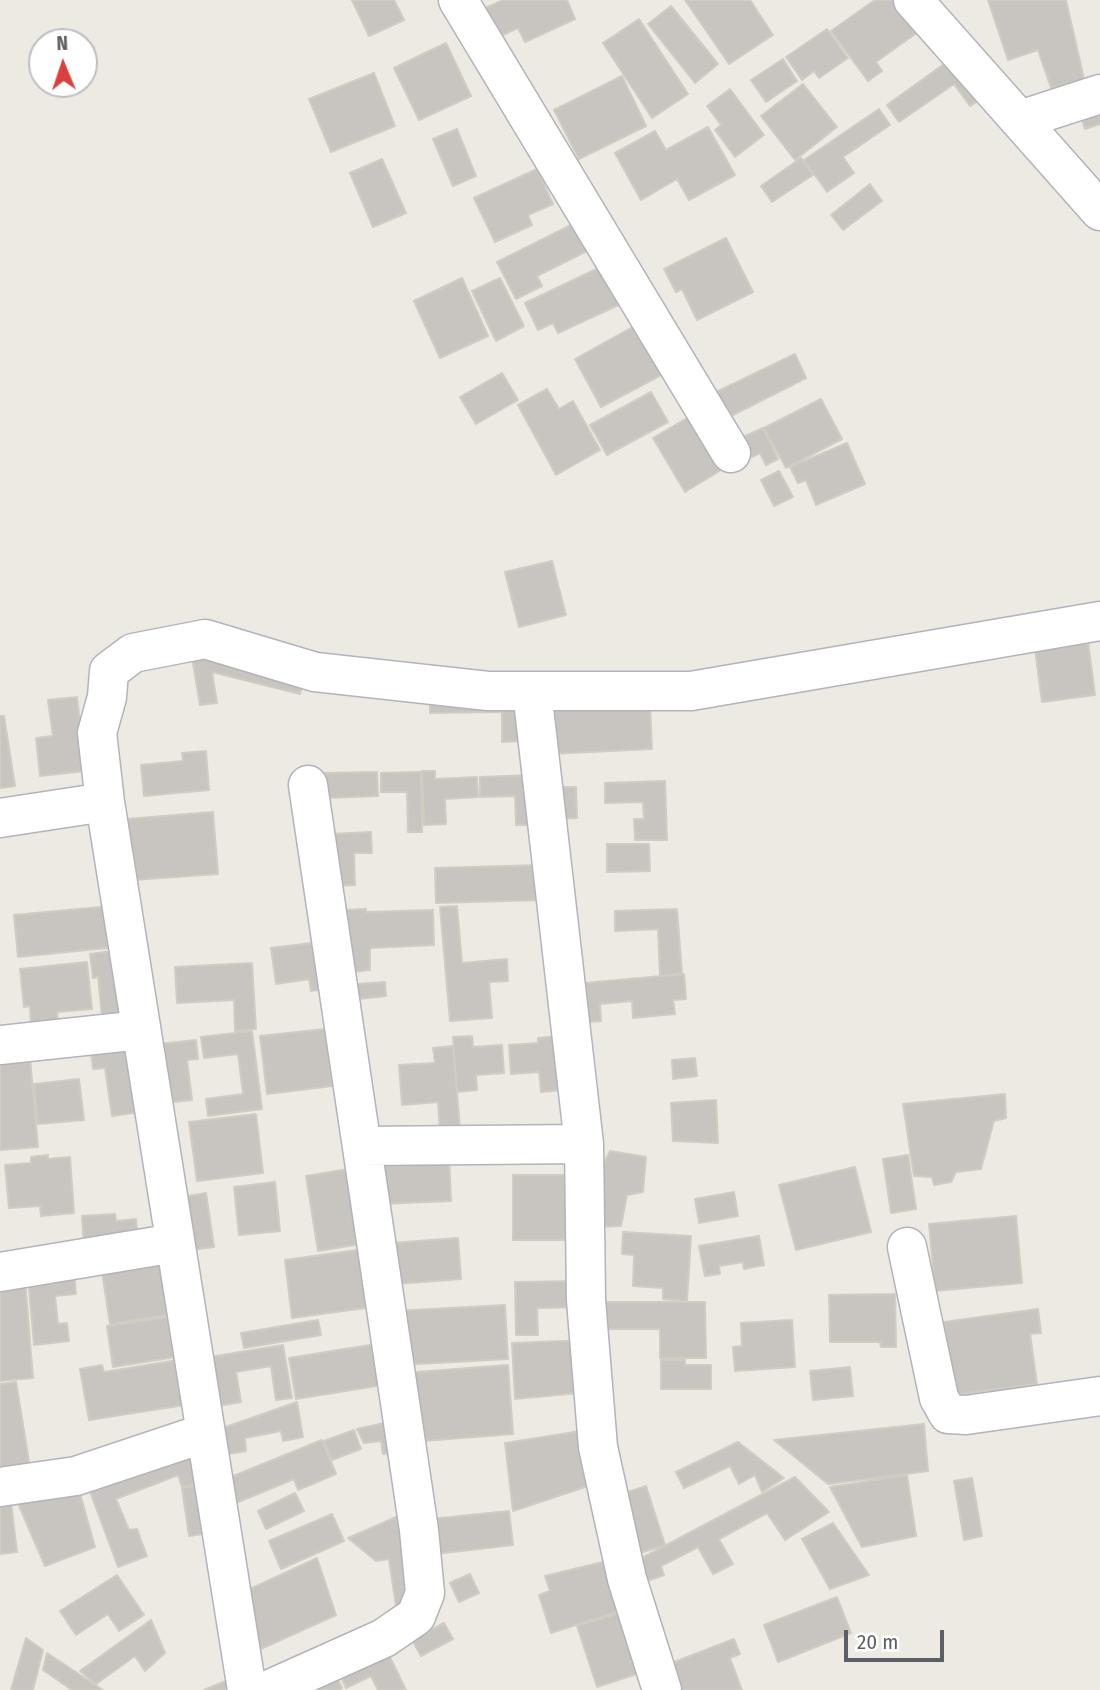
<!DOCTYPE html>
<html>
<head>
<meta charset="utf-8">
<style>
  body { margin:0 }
  #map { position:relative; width:1100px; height:1690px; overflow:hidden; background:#edeae4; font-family:"Fira Sans Condensed",sans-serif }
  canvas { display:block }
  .north { position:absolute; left:28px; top:28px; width:70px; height:70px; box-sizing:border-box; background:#fff; border:2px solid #bebfc1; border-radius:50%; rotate:358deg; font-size:19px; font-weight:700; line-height:28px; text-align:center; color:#5c5f63 }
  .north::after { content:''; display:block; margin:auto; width:24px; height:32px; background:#da413d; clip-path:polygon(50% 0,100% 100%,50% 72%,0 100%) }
  .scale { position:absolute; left:844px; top:1630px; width:100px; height:32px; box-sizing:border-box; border:4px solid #5c5f63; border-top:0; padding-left:9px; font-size:21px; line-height:24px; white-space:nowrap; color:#5c5f63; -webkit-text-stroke:5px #fff; paint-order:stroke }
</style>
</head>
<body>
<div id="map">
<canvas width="1100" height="1690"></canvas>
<div class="north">N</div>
<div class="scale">20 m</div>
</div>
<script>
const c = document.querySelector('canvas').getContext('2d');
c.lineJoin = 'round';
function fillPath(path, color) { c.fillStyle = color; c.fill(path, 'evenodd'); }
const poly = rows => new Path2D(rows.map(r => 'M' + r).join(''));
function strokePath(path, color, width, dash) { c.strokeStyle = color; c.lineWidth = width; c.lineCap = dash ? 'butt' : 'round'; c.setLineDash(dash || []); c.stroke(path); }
const building = poly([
  [352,0,394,0,404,20,369,36,352,0],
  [503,0,567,0,575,19,525,42,518,28,494,39,481,10,503,0],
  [685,0,750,0,773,35,729,64,685,0],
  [875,0,895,0,918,32,876,62,882,71,868,81,831,31,875,0],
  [988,0,1066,0,1084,79,1051,88,1038,50,1008,60,988,0],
  [671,6,718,64,695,83,648,24,671,6],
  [639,19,688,94,652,118,603,43,639,19],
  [827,29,848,58,819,78,814,71,802,80,786,57,827,29],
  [446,43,471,96,419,120,394,68,446,43],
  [955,56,984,97,970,106,954,84,899,122,887,105,955,56],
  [783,59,797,81,766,102,751,80,783,59],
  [374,73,395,126,331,152,309,99,374,73],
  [622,76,646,126,579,159,554,110,622,76],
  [803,84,837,127,795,160,761,116,803,84],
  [730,89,764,135,735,157,715,130,721,125,707,106,730,89],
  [1100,100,1100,124,1085,129,1078,107,1100,100],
  [879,109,890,125,843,157,854,173,827,192,804,160,879,109],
  [708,127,735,175,689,200,677,179,641,200,615,153,655,131,666,150,708,127],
  [457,129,476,176,453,186,433,139,457,129],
  [801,158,813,175,772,202,761,186,801,158],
  [382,159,406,213,373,227,350,173,382,159],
  [537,169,553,204,528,215,532,225,495,242,474,198,537,169],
  [870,184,882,201,843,230,831,215,870,184],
  [577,222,591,249,537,276,542,286,516,299,497,262,577,222],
  [726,238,753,292,697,320,682,289,676,292,664,269,726,238],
  [605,265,623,303,558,333,553,323,538,330,525,303,605,265],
  [462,278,488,336,440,358,414,301,462,278],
  [500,278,524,326,496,341,472,291,500,278],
  [638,324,665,373,601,407,575,359,638,324],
  [795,354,806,378,731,416,728,410,718,416,708,396,795,354],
  [502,373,518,400,476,424,460,397,502,373],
  [547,389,559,409,573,401,600,450,556,475,518,405,547,389],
  [651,392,668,422,607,455,590,425,651,392],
  [821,399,842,439,786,468,764,428,821,399],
  [694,414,726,467,685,492,653,438,694,414],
  [763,428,778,459,766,465,760,453,752,457,743,437,763,428],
  [847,443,865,484,816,505,806,480,798,483,790,467,847,443],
  [779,471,793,497,774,506,761,480,779,471],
  [552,561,566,615,519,627,505,572,552,561],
  [1088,642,1095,695,1042,702,1035,649,1088,642],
  [191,651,305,675,300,694,212,672,217,703,200,705,191,651],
  [523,695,523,741,502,742,502,712,430,713,430,696,523,695],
  [77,697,85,771,40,776,36,738,53,736,48,700,77,697],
  [650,705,652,749,548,754,546,710,650,705],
  [0,716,4,716,15,786,0,788,0,716],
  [206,751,209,790,144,796,141,765,183,761,182,753,206,751],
  [422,771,435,771,435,779,477,777,478,797,445,799,446,824,424,825,422,771],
  [377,772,378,796,326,798,325,773,377,772],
  [421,772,422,832,408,832,407,792,381,792,381,773,421,772],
  [532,775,534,825,516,825,515,796,480,797,480,777,532,775],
  [665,781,667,840,635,840,634,819,644,819,643,802,605,803,605,783,665,781],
  [550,787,576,787,577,818,551,819,550,787],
  [213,812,218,874,132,880,127,819,213,812],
  [371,832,372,853,354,853,355,885,332,886,331,834,371,832],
  [607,844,649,844,650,871,607,872,607,844],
  [542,865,543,900,436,903,435,868,542,865],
  [112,906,116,947,18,957,14,915,112,906],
  [457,906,462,963,507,959,508,981,489,982,492,1018,450,1021,440,907,457,906],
  [366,909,366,912,433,910,434,945,370,948,370,970,352,972,344,910,366,909],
  [677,909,682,973,660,976,658,929,615,931,615,911,677,909],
  [328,941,334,988,311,991,309,979,276,984,271,948,328,941],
  [118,950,127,1023,103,1026,98,977,93,978,90,954,118,950],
  [87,962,92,1009,57,1012,58,1022,31,1025,30,1006,24,1007,20,969,87,962],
  [252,963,256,1029,235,1031,234,1000,177,1003,175,967,252,963],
  [684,974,686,999,673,1000,675,1014,633,1018,632,1001,600,1004,601,1021,578,1023,574,984,684,974],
  [385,982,386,996,358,999,357,984,385,982],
  [325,1029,332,1086,267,1094,260,1036,325,1029],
  [252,1031,262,1109,208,1116,206,1099,243,1094,238,1054,204,1058,201,1037,252,1031],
  [472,1036,473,1047,502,1045,504,1073,476,1075,477,1090,457,1092,453,1037,472,1036],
  [559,1036,563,1090,541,1092,539,1072,511,1074,509,1045,538,1043,538,1038,559,1036],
  [137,1038,147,1111,112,1116,105,1068,93,1069,90,1044,137,1038],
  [196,1040,198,1059,187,1060,192,1100,166,1103,159,1044,196,1040],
  [453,1046,460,1129,440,1131,438,1102,402,1105,399,1065,435,1063,433,1048,453,1046],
  [30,1058,38,1147,0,1150,0,1061,30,1058],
  [695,1058,697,1076,673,1079,672,1060,695,1058],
  [79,1079,84,1120,38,1124,34,1084,79,1079],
  [1005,1094,1006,1118,994,1121,981,1169,956,1172,951,1182,934,1185,932,1177,914,1176,903,1104,1005,1094],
  [716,1100,718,1143,673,1141,671,1103,716,1100],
  [256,1114,263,1173,197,1181,189,1122,256,1114],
  [610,1151,646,1157,643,1192,627,1195,621,1226,599,1227,603,1165,610,1151],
  [48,1155,48,1159,70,1157,74,1213,41,1216,40,1206,9,1208,5,1165,31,1163,31,1157,48,1155],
  [908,1155,916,1209,891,1213,883,1159,908,1155],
  [449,1156,451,1201,378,1204,376,1159,449,1156],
  [361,1167,373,1242,318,1251,306,1176,361,1167],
  [855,1167,871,1232,796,1250,779,1185,855,1167],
  [513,1175,575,1175,575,1240,513,1240,513,1175],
  [275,1182,280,1231,239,1235,234,1187,275,1182],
  [734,1192,738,1216,699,1223,695,1199,734,1192],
  [206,1193,214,1247,190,1250,182,1197,206,1193],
  [115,1214,116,1221,136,1219,138,1242,84,1246,82,1216,115,1214],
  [1016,1216,1022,1283,935,1291,929,1224,1016,1216],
  [623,1232,691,1236,687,1301,663,1299,663,1288,633,1286,634,1255,622,1254,623,1232],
  [759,1236,764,1265,744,1269,743,1262,719,1266,720,1274,705,1276,699,1246,759,1236],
  [458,1238,461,1279,395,1284,392,1243,458,1238],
  [372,1248,380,1306,292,1318,285,1260,372,1248],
  [163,1255,173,1314,110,1324,101,1265,163,1255],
  [74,1273,76,1294,55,1296,58,1324,67,1323,69,1341,34,1345,28,1276,74,1273],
  [25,1280,33,1378,0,1381,0,1282,25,1280],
  [579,1281,579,1307,537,1308,538,1335,516,1335,515,1282,579,1281],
  [895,1294,896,1347,881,1347,880,1342,830,1342,829,1295,895,1294],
  [594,1302,705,1302,706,1358,660,1358,660,1329,594,1329,594,1302],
  [505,1305,508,1359,399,1365,396,1311,505,1305],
  [1038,1309,1041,1333,1030,1334,1037,1384,954,1395,944,1322,1038,1309],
  [175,1316,182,1356,113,1367,107,1326,175,1316],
  [318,1320,321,1335,244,1348,241,1333,318,1320],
  [792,1320,795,1367,735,1371,733,1347,742,1346,741,1323,792,1320],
  [588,1340,579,1393,515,1399,512,1343,588,1340],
  [382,1343,389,1384,296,1399,289,1358,382,1343],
  [283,1345,292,1398,276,1400,271,1366,236,1372,241,1402,218,1406,210,1357,283,1345],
  [184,1359,191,1404,89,1420,80,1369,102,1365,104,1372,184,1359],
  [661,1360,685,1360,685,1365,711,1365,711,1389,661,1389,661,1360],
  [508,1365,513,1434,410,1442,404,1373,508,1365],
  [850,1367,853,1396,813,1400,810,1371,850,1367],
  [16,1382,31,1474,0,1479,0,1384,16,1382],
  [297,1402,303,1437,283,1441,281,1431,245,1438,246,1451,222,1455,220,1429,297,1402],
  [398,1420,400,1452,383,1454,381,1441,364,1443,357,1429,398,1420],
  [924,1424,928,1471,828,1484,774,1440,924,1424],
  [354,1430,361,1449,332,1460,324,1441,354,1430],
  [587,1430,600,1482,513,1511,505,1443,587,1430],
  [322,1440,336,1474,298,1490,294,1479,236,1503,226,1479,322,1440],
  [738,1442,784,1478,762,1492,755,1475,739,1484,730,1466,684,1488,676,1472,738,1442],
  [197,1449,202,1483,182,1487,178,1475,116,1499,129,1530,137,1529,147,1556,118,1567,88,1486,197,1449],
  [907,1475,916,1536,862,1547,830,1487,907,1475],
  [795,1477,829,1512,785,1540,767,1513,719,1539,733,1564,713,1574,698,1547,661,1566,664,1575,647,1581,640,1559,795,1477],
  [972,1478,982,1536,964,1540,954,1481,972,1478],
  [203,1485,209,1533,189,1536,182,1488,203,1485],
  [646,1486,665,1545,640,1553,622,1494,646,1486],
  [79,1490,95,1547,45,1566,14,1494,79,1490],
  [295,1493,304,1511,266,1529,258,1511,295,1493],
  [10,1494,17,1552,0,1554,0,1495,10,1494],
  [509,1511,513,1545,435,1554,431,1519,509,1511],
  [408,1512,420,1596,397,1613,389,1559,376,1561,348,1538,408,1512],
  [332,1514,344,1541,281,1569,269,1541,332,1514],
  [833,1523,869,1575,830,1589,802,1539,833,1523],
  [317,1558,336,1615,254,1652,248,1590,317,1558],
  [607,1561,626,1609,551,1633,539,1595,550,1591,545,1576,607,1561],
  [470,1574,479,1593,459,1602,450,1583,470,1574],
  [117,1575,144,1615,119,1631,108,1614,76,1635,60,1611,117,1575],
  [837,1597,851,1633,778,1662,764,1625,837,1597],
  [629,1610,649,1670,597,1687,577,1626,629,1610],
  [151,1620,165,1653,145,1671,135,1656,96,1684,80,1671,151,1620],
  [444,1623,453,1639,421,1656,412,1640,444,1623],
  [26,1638,43,1650,33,1690,11,1690,26,1638],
  [734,1639,740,1654,730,1658,742,1690,679,1690,669,1664,734,1639],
  [385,1647,406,1690,378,1690,371,1676,346,1688,338,1670,385,1647],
  [47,1653,103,1690,72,1690,43,1670,47,1653],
  [334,1672,342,1688,340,1690,296,1690,334,1672],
  [233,1678,236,1690,204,1690,233,1678]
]);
const minor = poly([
  [458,0,731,453],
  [913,0,1100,211],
  [1020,120,1100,94],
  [532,691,584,1144,586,1300,598,1447,627,1579,662,1690],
  [0,818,105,802],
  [0,1045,141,1030],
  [362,1146,584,1144],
  [907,1247,939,1398,948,1414,966,1415,1100,1396],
  [0,1272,175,1243],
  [0,1487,76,1476,205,1433],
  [247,1690,105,802,97,733,107,697,109,671,133,653,205,639,315,672,488,691,691,691,1100,621],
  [268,1690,384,1638,416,1616,425,1593,419,1530,308,785]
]);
fillPath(building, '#c8c5c0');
strokePath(building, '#d1ccc2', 2);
strokePath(minor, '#b1b4b8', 41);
strokePath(minor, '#fff', 38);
</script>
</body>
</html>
